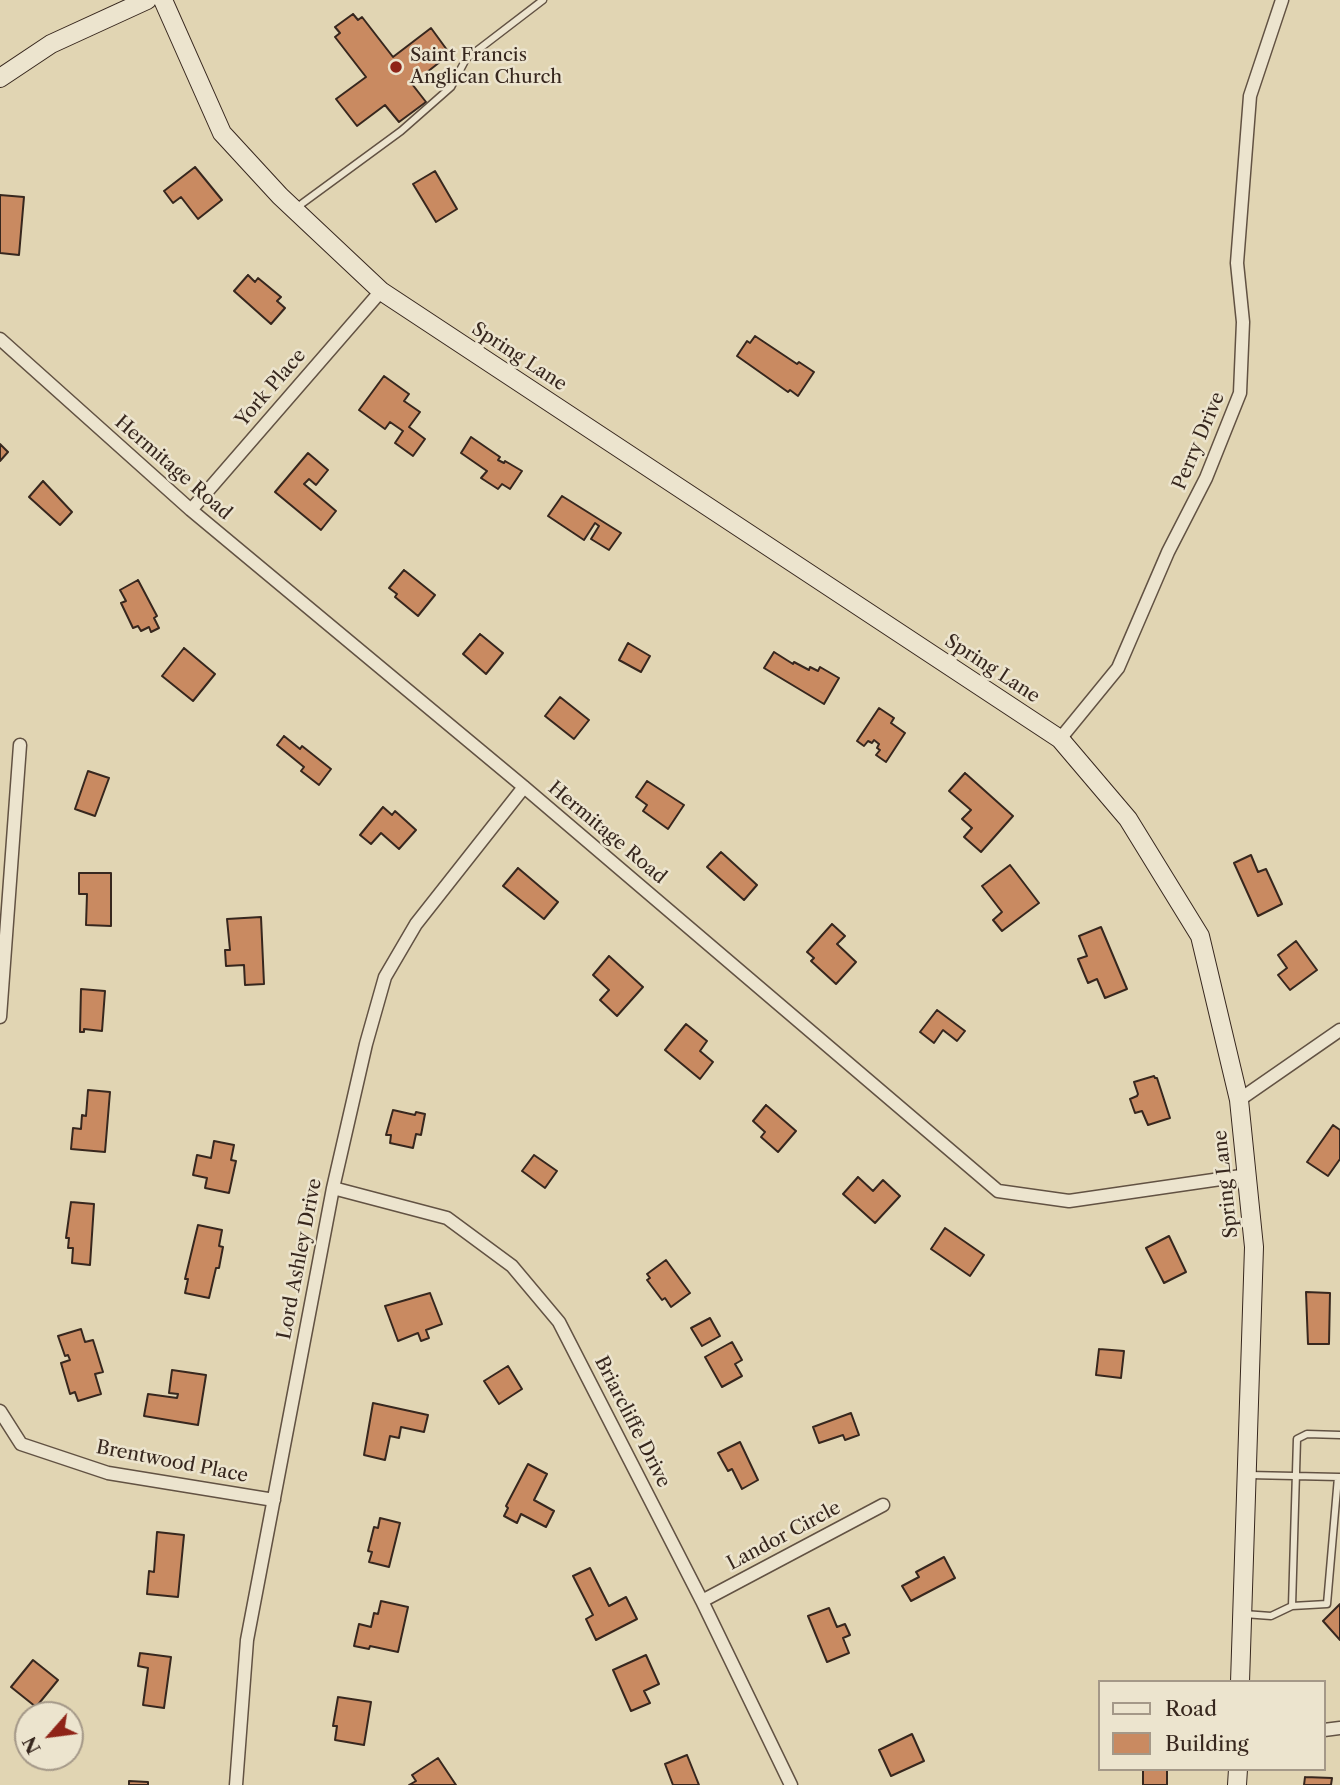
<!DOCTYPE html>
<html>
<head>
<meta charset="utf-8">
<style>
  body { margin:0 }
  #map { position:relative; width:1340px; height:1785px; overflow:hidden; background:#e1d5b3; font-family:"Libre Caslon Text",serif }
  canvas { display:block }
  .legend { position:absolute; left:1098px; top:1680px; width:228px; height:91px; box-sizing:border-box; background:#ece4ce; border:2px solid #a49888; margin:0; padding:9px 12px; list-style:none; font-size:21px; color:#37271e }
  .legend li { display:flex; align-items:center; gap:14px; height:35px }
  .legend b { width:35px; border:2px solid #a49888 }
  .north { position:absolute; left:14px; top:1701px; width:70px; height:70px; box-sizing:border-box; background:#ece4ce; border:2px solid #a49888; border-radius:50%; rotate:242deg; font-size:19px; font-weight:700; line-height:28px; text-align:center; color:#37271e }
  .north::after { content:''; display:block; margin:auto; width:24px; height:32px; background:#8f2418; clip-path:polygon(50% 0,100% 100%,50% 72%,0 100%) }
</style>
</head>
<body>
<div id="map">
<canvas width="1340" height="1785"></canvas>
<ul class="legend">
<li><b style="height:9px;background:#ece4ce"></b>Road</li>
<li><b style="height:19px;background:#c98a61"></b>Building</li>
</ul>
<div class="north">N</div>
</div>
<script>
const c = document.querySelector('canvas').getContext('2d');
c.lineJoin = 'round';
function fillPath(path, color) { c.fillStyle = color; c.fill(path, 'evenodd'); }
const poly = rows => new Path2D(rows.map(r => 'M' + r).join(''));
function strokePath(path, color, width, dash) { c.strokeStyle = color; c.lineWidth = width; c.lineCap = dash ? 'butt' : 'round'; c.setLineDash(dash || []); c.stroke(path); }
function drawText(font, color, halo, rows, align = 'center') {
  c.font = font + ' "Libre Caslon Text",serif'; c.lineWidth = 5; c.setLineDash([]); c.textBaseline = 'middle'; c.strokeStyle = halo; c.fillStyle = color; for (const [text, x, y, turn = 0] of rows) {
    c.save(); c.translate(x, y); c.rotate((+turn || 0) * Math.PI / 180); c.textAlign = isNaN(turn) ? turn : align; if (halo) c.strokeText(text, 0, 0); c.fillText(text, 0, 0); c.restore();
  }
}
const building = poly([
  [353,14,358,20,362,17,393,57,431,28,450,54,412,84,426,102,399,122,385,105,357,126,336,99,366,77,335,37,340,33,335,27,353,14],
  [195,167,222,200,198,219,181,197,173,203,164,191,195,167],
  [435,171,457,209,436,222,413,184,435,171],
  [0,195,24,197,19,255,0,253,0,195],
  [248,275,255,282,258,278,281,297,277,301,285,308,271,324,234,291,248,275],
  [755,336,797,364,799,362,814,372,798,396,790,390,788,392,737,356,747,341,750,343,755,336],
  [384,376,409,394,404,401,420,412,409,427,425,439,413,456,395,443,403,431,390,422,385,429,359,410,384,376],
  [471,437,500,457,498,460,504,463,505,461,522,471,510,489,502,484,498,489,481,478,487,471,461,453,471,437],
  [0,444,8,452,0,461,0,444],
  [308,453,328,470,316,485,309,479,304,484,336,511,321,530,275,492,308,453],
  [43,481,72,512,60,525,29,497,43,481],
  [562,496,621,533,609,550,591,539,599,526,595,523,584,540,548,516,562,496],
  [404,570,435,595,418,616,395,597,397,594,389,588,404,570],
  [138,580,157,616,154,618,159,628,151,632,149,627,141,631,138,626,133,628,121,603,126,601,120,590,138,580],
  [480,634,503,653,486,674,463,654,480,634],
  [628,643,650,656,641,672,619,660,628,643],
  [184,648,215,674,193,701,162,676,184,648],
  [774,652,793,664,794,662,809,670,810,667,818,671,820,667,839,678,824,704,764,668,774,652],
  [560,697,589,720,574,739,545,716,560,697],
  [879,708,894,718,891,723,905,733,886,762,876,755,880,750,877,748,879,744,874,740,872,743,868,741,864,746,857,741,879,708],
  [284,736,300,749,302,746,331,769,319,785,301,771,304,767,277,745,284,736],
  [88,771,109,778,95,816,75,809,88,771],
  [965,773,1013,816,981,852,964,837,972,828,962,819,971,810,949,791,965,773],
  [647,781,684,805,668,829,643,811,647,805,636,797,647,781],
  [383,807,392,815,395,811,416,830,399,849,381,833,371,844,360,835,383,807],
  [721,852,757,885,744,900,707,867,721,852],
  [1251,855,1258,872,1266,869,1282,904,1258,916,1234,863,1251,855],
  [1010,865,1039,903,1002,931,993,920,1002,912,982,886,1010,865],
  [518,868,558,902,544,919,503,886,518,868],
  [79,873,111,873,111,926,86,925,87,894,79,894,79,873],
  [261,917,264,984,245,985,244,965,226,966,225,950,230,950,227,919,261,917],
  [832,924,845,936,837,944,856,962,836,984,811,961,814,958,807,952,832,924],
  [1101,927,1127,989,1105,998,1097,979,1088,983,1078,959,1087,956,1079,936,1101,927],
  [1296,941,1317,970,1290,990,1278,975,1287,968,1278,955,1296,941],
  [609,956,643,987,617,1016,600,1000,609,990,593,975,609,956],
  [81,989,105,991,102,1031,84,1029,84,1032,80,1032,81,989],
  [937,1010,965,1031,957,1041,943,1030,934,1043,920,1032,937,1010],
  [686,1024,707,1041,700,1051,713,1062,700,1079,665,1050,686,1024],
  [1154,1076,1155,1078,1157,1078,1170,1118,1148,1125,1142,1111,1135,1113,1130,1099,1137,1096,1138,1094,1134,1082,1154,1076],
  [88,1090,110,1092,105,1152,71,1149,73,1128,81,1129,82,1115,86,1116,88,1090],
  [766,1105,796,1131,778,1152,761,1137,765,1132,753,1121,766,1105],
  [393,1110,415,1115,416,1112,425,1114,421,1135,416,1134,413,1148,390,1143,391,1135,386,1135,393,1110],
  [1333,1125,1340,1130,1340,1159,1328,1176,1307,1162,1333,1125],
  [214,1141,234,1145,231,1160,236,1161,229,1193,205,1188,207,1178,193,1175,197,1155,211,1158,214,1141],
  [534,1155,557,1171,545,1188,522,1171,534,1155],
  [858,1177,873,1191,883,1180,900,1196,875,1223,843,1194,858,1177],
  [71,1202,94,1204,90,1265,72,1263,73,1248,68,1248,69,1238,66,1238,71,1202],
  [198,1225,222,1230,219,1246,223,1247,219,1268,216,1268,209,1298,185,1293,188,1279,185,1279,198,1225],
  [945,1228,984,1255,970,1276,931,1249,945,1228],
  [1169,1236,1186,1272,1164,1283,1146,1248,1169,1236],
  [666,1260,690,1293,671,1307,665,1298,662,1300,647,1280,650,1278,647,1274,666,1260],
  [1306,1292,1330,1293,1329,1344,1308,1344,1306,1292],
  [430,1293,442,1324,426,1330,429,1338,421,1341,418,1333,398,1341,385,1306,430,1293],
  [710,1318,720,1336,702,1346,691,1328,710,1318],
  [81,1329,85,1342,93,1340,103,1372,95,1374,101,1394,78,1401,75,1392,70,1394,61,1363,70,1360,68,1355,65,1356,58,1336,81,1329],
  [732,1342,742,1360,735,1364,742,1376,722,1387,705,1357,732,1342],
  [1099,1349,1124,1351,1121,1378,1096,1375,1099,1349],
  [508,1366,522,1389,499,1404,484,1381,508,1366],
  [172,1370,206,1375,198,1425,144,1416,148,1394,177,1398,178,1394,169,1393,172,1370],
  [373,1403,428,1415,424,1432,401,1427,399,1438,390,1436,385,1460,364,1455,373,1403],
  [851,1413,859,1435,845,1440,843,1435,819,1443,813,1427,851,1413],
  [740,1442,758,1480,742,1489,732,1469,728,1471,718,1453,740,1442],
  [528,1464,547,1474,534,1500,554,1511,546,1527,521,1514,517,1523,504,1516,508,1508,506,1506,528,1464],
  [380,1518,400,1523,389,1567,369,1562,372,1552,368,1551,374,1527,378,1528,380,1518],
  [157,1532,184,1535,178,1597,147,1594,149,1571,154,1572,157,1532],
  [944,1557,955,1578,911,1601,902,1586,919,1577,916,1572,944,1557],
  [590,1568,609,1606,626,1597,637,1619,596,1640,586,1619,593,1615,573,1576,590,1568],
  [381,1601,408,1607,398,1652,370,1646,369,1649,354,1646,359,1624,371,1627,374,1613,378,1614,381,1601],
  [1340,1604,1340,1640,1323,1621,1340,1604],
  [829,1608,837,1627,845,1624,850,1635,843,1638,849,1653,827,1662,808,1616,829,1608],
  [140,1653,171,1657,164,1708,143,1705,148,1668,138,1666,140,1653],
  [646,1655,659,1684,644,1691,650,1703,631,1711,613,1670,646,1655],
  [33,1660,58,1680,36,1707,11,1687,33,1660],
  [338,1697,371,1702,364,1745,335,1740,337,1726,333,1726,338,1697],
  [912,1734,924,1761,891,1776,879,1750,912,1734],
  [687,1755,699,1785,673,1785,665,1764,687,1755],
  [438,1758,456,1785,409,1785,416,1781,412,1775,438,1758],
  [1143,1769,1167,1769,1167,1785,1143,1785,1143,1769],
  [1305,1777,1332,1778,1331,1785,1304,1785,1305,1777],
  [129,1781,148,1782,148,1785,129,1785,129,1781]
]);
const lane = poly([
  [296,208,401,131,451,87,466,59,543,0],
  [1249,1475,1339,1477],
  [1338,1477,1327,1604,1292,1606,1297,1439,1307,1434,1340,1435],
  [1244,1614,1271,1616,1292,1606]
]);
const street = poly([
  [0,339,191,510,524,787,998,1191,1069,1201,1248,1175],
  [191,510,381,291],
  [1060,739,1118,668,1168,552,1206,478,1240,393,1243,322,1237,263,1250,96,1282,0],
  [0,1017,20,745],
  [1239,1100,1340,1030],
  [333,1188,447,1218,512,1266,559,1322,702,1601,791,1785],
  [0,1411,21,1444,108,1473,274,1500],
  [702,1601,883,1505],
  [1324,1730,1340,1728],
  [236,1785,247,1640,333,1188,366,1044,385,977,416,924,524,787]
]);
const secondary = poly([
  [163,0,222,133,280,196,381,291,1060,739,1128,819,1200,936,1239,1100,1254,1247,1240,1682],
  [0,78,51,44,147,0],
  [1237,1785,1238,1769]
]);
const markers = [
  [396,67,7,"#8f2418"]
];
const poiNames = [
  ["Saint Francis",410,56],
  ["Anglican Church",410,78]
];
const streetNames = [
  ["Spring Lane",519,357,33],
  ["York Place",271,388,-49],
  ["Perry Drive",1199,441,-67],
  ["Hermitage Road",173,468,41],
  ["Spring Lane",992,669,33],
  ["Hermitage Road",607,833,40],
  ["Spring Lane",1226,1184,-96],
  ["Lord Ashley Drive",300,1259,-79],
  ["Briarcliffe Drive",632,1422,63],
  ["Brentwood Place",172,1462,11],
  ["Landor Circle",784,1536,-28]
];
fillPath(building, '#c98a61');
strokePath(building, '#37271e', 2);
strokePath(lane, '#625243', 9);
strokePath(street, '#625243', 15);
strokePath(secondary, '#37271e', 20);
strokePath(lane, '#ece4ce', 6);
strokePath(street, '#ece4ce', 12);
strokePath(secondary, '#ece4ce', 18);
for (const [x, y, r, color] of markers) { const dot = new Path2D(); dot.arc(x, y, r, 0, 2 * Math.PI); c.fillStyle = color; c.fill(dot); strokePath(dot, '#ece4ce', 2.5); }
drawText('19px', '#37271e', '#ece4ce', poiNames, 'left');
drawText('19px', '#37271e', '#ece4ce', streetNames);
</script>
</body>
</html>
